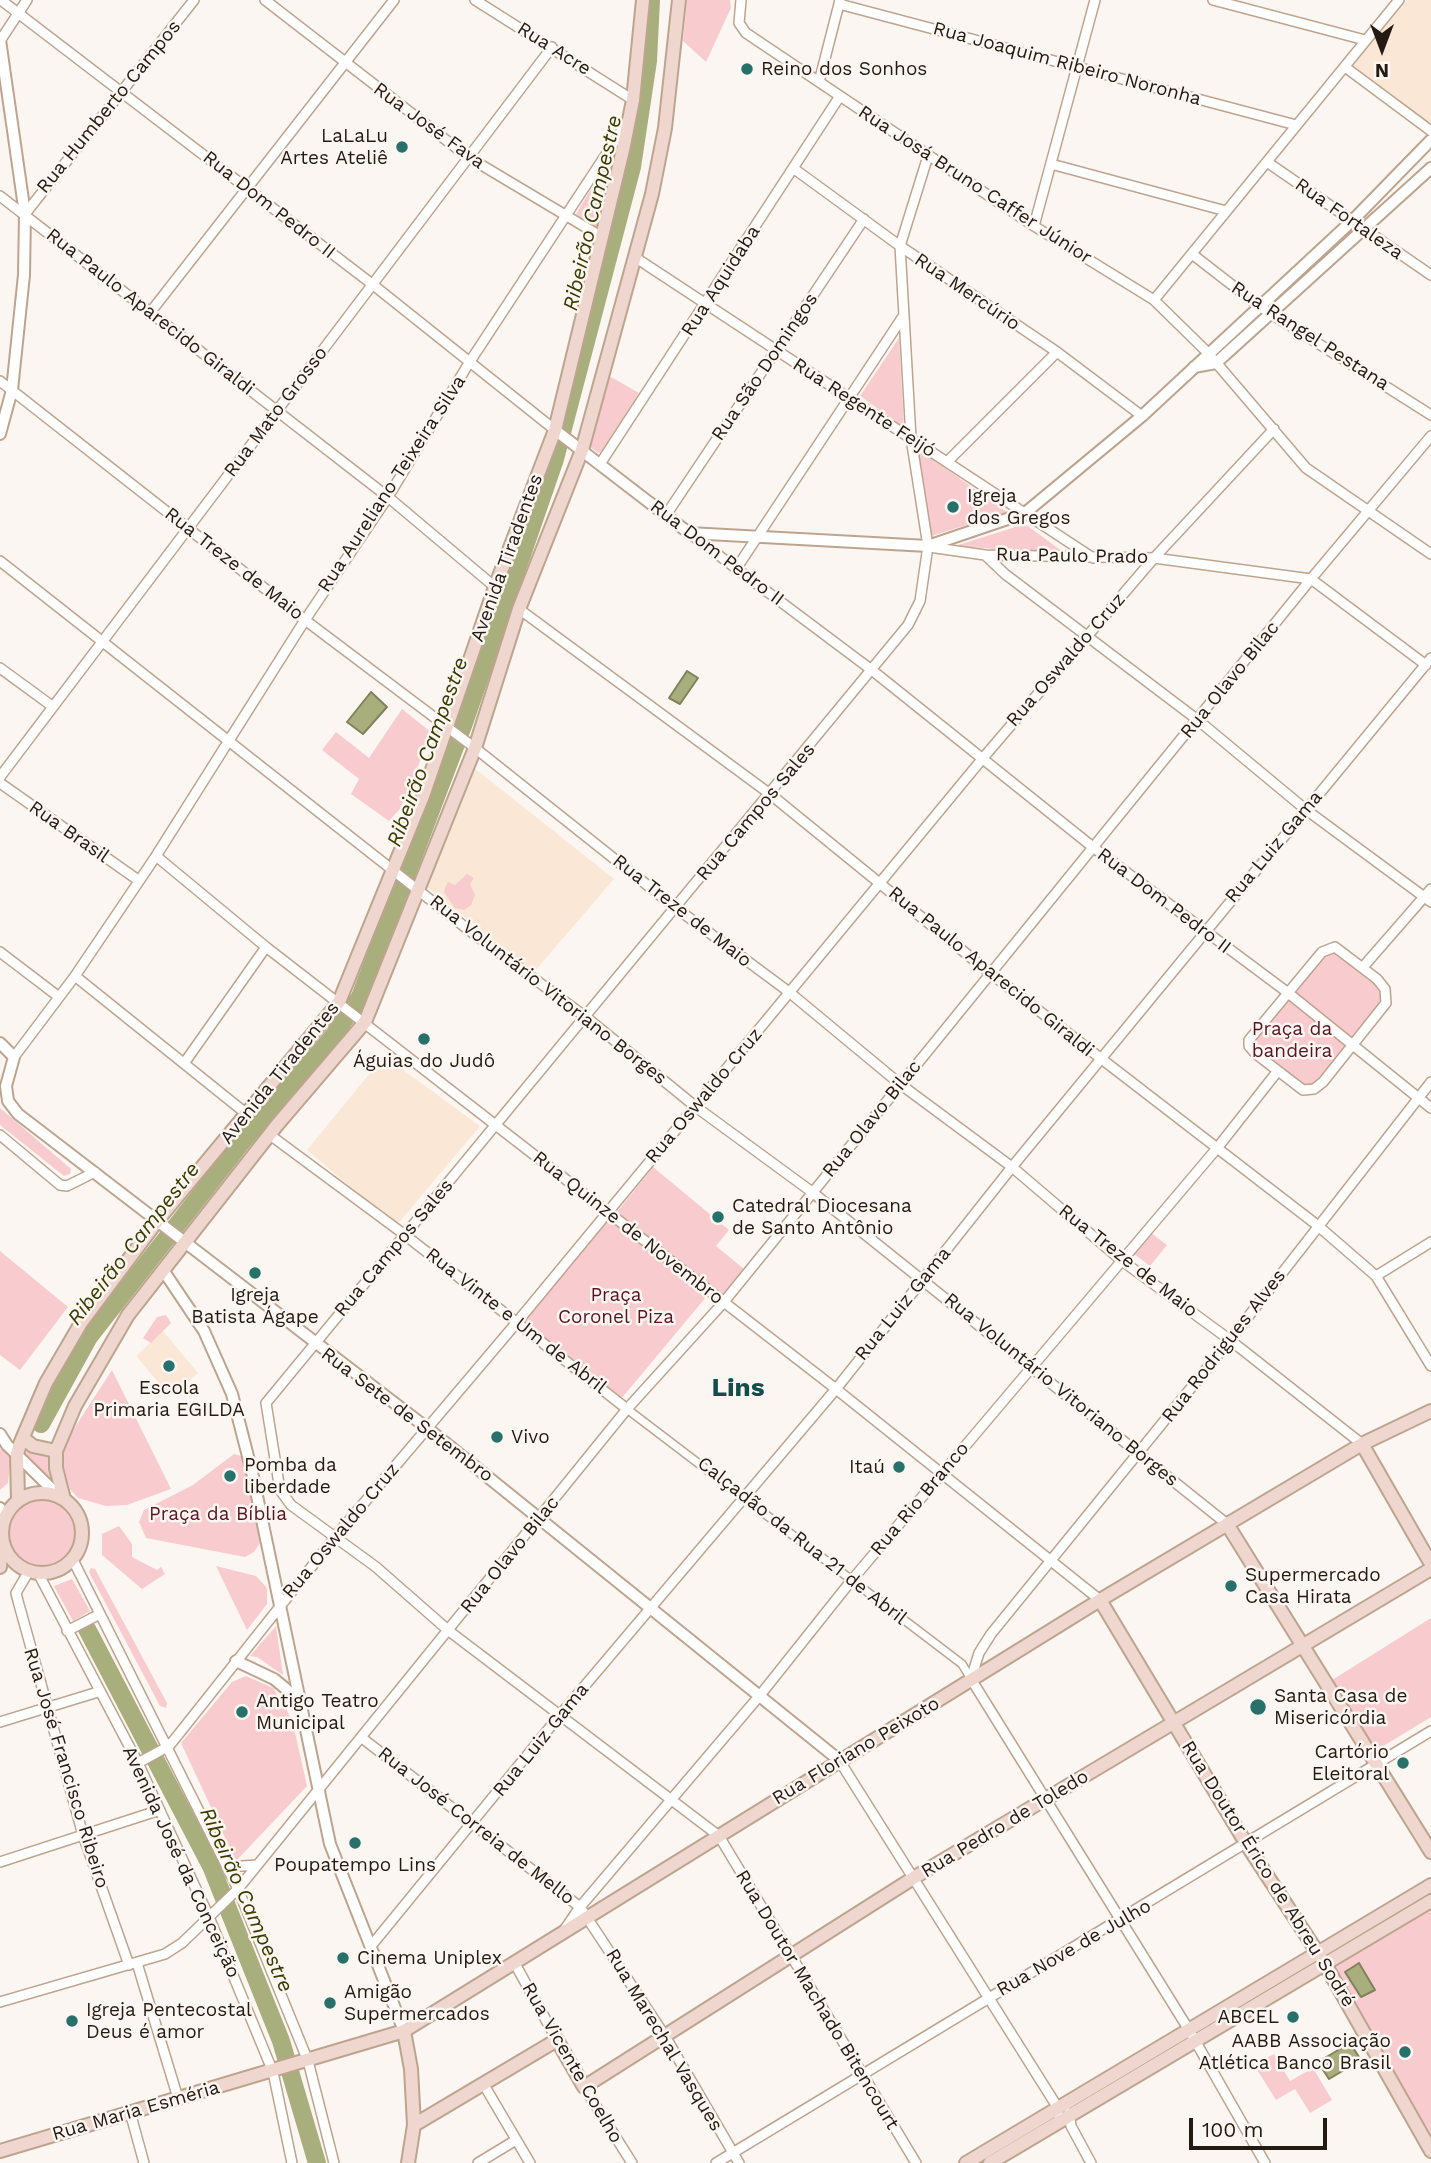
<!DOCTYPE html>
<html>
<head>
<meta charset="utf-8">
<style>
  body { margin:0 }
  #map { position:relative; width:1431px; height:2163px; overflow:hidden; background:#fbf6f1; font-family:"Work Sans",sans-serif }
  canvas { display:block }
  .north { position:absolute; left:1347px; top:14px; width:70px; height:70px; -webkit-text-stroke:5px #fbf6f1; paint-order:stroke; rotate:180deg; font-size:19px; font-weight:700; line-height:28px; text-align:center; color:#231a11 }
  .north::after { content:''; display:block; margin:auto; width:24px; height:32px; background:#231a11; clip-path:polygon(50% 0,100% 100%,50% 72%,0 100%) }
  .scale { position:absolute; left:1189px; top:2118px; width:138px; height:32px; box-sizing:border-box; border:4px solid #231a11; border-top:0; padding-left:9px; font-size:21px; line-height:24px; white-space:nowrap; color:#231a11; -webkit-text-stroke:5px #fbf6f1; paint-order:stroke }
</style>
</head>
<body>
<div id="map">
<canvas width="1431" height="2163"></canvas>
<div class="north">N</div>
<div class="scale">100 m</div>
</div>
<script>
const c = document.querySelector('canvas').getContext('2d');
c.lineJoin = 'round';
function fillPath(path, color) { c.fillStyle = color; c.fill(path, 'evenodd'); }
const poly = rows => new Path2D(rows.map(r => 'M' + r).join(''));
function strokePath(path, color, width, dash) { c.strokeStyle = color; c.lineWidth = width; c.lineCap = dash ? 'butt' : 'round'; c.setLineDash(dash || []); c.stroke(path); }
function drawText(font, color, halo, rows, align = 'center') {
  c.font = font + ' "Work Sans",sans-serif'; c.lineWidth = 5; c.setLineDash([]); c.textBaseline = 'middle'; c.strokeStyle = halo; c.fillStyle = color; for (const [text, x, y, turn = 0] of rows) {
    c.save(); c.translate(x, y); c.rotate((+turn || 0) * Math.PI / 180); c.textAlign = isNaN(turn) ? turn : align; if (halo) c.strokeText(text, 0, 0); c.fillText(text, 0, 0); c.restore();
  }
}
const built = poly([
  [1407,0,1431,0,1431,121,1428,125,1352,66],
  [473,767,614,879,534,972,427,887],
  [384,1056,480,1126,396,1226,307,1150],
  [163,1331,198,1373,170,1396,136,1356]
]);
const green = poly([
  [687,0,730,0,731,8,706,62,683,41],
  [614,151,612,167,598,229,576,214],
  [899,338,899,339,904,427,860,396],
  [611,377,639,393,603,451,598,453,589,446,607,380],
  [918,449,1007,512,932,536],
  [1025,524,1066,554,955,546],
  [402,709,432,733,400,809,389,821,351,794,359,779,322,750,336,732,369,758],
  [467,874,474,878,470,884,475,895,471,905,464,910,455,908,444,892,445,888,448,882,455,885],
  [1329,949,1370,974,1386,997,1353,1043,1289,992],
  [1287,994,1352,1045,1319,1085,1309,1090,1249,1045],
  [0,1108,71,1169,70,1174,64,1176,0,1125],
  [653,1167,729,1230,716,1246,744,1269,719,1298,617,1212],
  [609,1215,707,1296,621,1399,523,1320],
  [1151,1233,1167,1245,1150,1266,1134,1254],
  [0,1251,68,1307,20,1370,0,1355],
  [166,1315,171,1323,151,1343,143,1338,157,1317],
  [112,1370,171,1489,127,1505,106,1506,78,1498,70,1489,63,1464,64,1444],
  [27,1446,52,1454,53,1480,24,1455,22,1451],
  [4,1447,11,1454,8,1483,0,1490,0,1449],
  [234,1454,241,1456,245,1463,260,1543,254,1552,245,1557,146,1538,139,1522,144,1510,193,1485],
  '8 1532a34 34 0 1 1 68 0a34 34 0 1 1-68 0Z',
  [119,1526,132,1544,132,1557,157,1570,161,1567,165,1574,142,1589,102,1555,102,1534],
  [216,1566,256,1576,267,1588,267,1604,247,1630],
  [91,1568,95,1569,167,1703,166,1708,160,1706,89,1572],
  [72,1579,90,1611,73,1621,54,1586],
  [1431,1618,1431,1717,1372,1753,1329,1682],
  [276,1626,283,1675,257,1657,250,1656],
  [246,1676,273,1688,287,1710,293,1724,307,1786,236,1861,181,1743,232,1682],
  [1431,1902,1431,2141,1327,1964],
  [1274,2054,1290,2081,1313,2068,1332,2100,1310,2113,1295,2089,1276,2100,1254,2065]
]);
const water = poly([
  [687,671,698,678,680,704,669,698,687,671],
  [371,692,387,707,363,734,347,722,371,692],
  [1359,1963,1375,1990,1361,1997,1345,1972,1359,1963],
  [1350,2043,1361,2060,1329,2079,1318,2062,1350,2043]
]);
const river = poly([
  [41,1424,89,1337,242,1142,334,1035,360,997,464,723,555,459,632,167,648,61,651,0],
  [87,1629,211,1866,281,2041,317,2163]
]);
const pedestrian = poly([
  [627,1409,962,1664,971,1679]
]);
const minor = poly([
  [1,0,372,284,555,430],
  [265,0,468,157,602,237],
  [475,0,633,100],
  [741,0,739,23,746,33,1034,226,1154,300,1207,352,1306,468,1431,554],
  [1213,0,1365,40],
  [839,4,1296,125],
  [0,41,27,0],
  [1345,67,1431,131],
  [819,82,840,0],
  [1267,162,1431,275],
  [1051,164,1226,211],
  [793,168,900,246,1057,352,1142,416],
  [0,196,388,497,495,587],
  [25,214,194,0],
  [1034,226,1095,0],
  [1192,254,1259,306,1431,415],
  [636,258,1093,558],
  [1154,300,1399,0],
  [149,314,394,0],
  [0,381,305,620,475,748,676,908,789,992,900,1084,1012,1167,1121,1260,1230,1340,1362,1444],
  [947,462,1057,352],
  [600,464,840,96],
  [666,515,864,219],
  [689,533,873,671,1094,848,1287,992,1431,1108],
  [929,547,985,555,1154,558,1311,579,1426,665],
  [985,555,1005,574,1199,721,1305,809,1431,902],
  [0,561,470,931,587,1018,696,1107,812,1192,1227,1524],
  [736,569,902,318],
  [519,609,770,794,990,973,1317,1225,1376,1276,1431,1366],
  [0,668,52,706],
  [0,777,552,47],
  [0,783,138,880],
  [156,856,266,947,836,1389,1100,1600],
  [1335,947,1377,979,1385,989,1386,1003,1323,1082,1314,1089,1303,1090,1256,1054,1249,1046,1249,1040,1322,952,1335,947],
  [0,952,59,997],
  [1363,967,1431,889],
  [75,976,248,1115],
  [14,1057,75,976,156,856,305,620,388,497,469,363,626,124],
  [185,1062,266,947],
  [0,1135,60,1185,67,1186,95,1172],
  [270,1135,405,1235,627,1409],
  [1376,1276,1431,1242],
  [73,1560,238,1889,308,2061,334,2163],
  [29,1571,16,1593,18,1601,83,1835,129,1965],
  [38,1573,138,1763,209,1917,273,2072,292,2163],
  [67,1631,98,1615],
  [0,1722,98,1692],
  [362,1738,580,1907,665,2036,739,2163],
  [839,1760,1058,2108,1058,2114],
  [138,1763,169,1746,178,1735,336,1536,518,1321,983,758,1154,558,1274,429],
  [0,1862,160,1810],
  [227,1867,257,1865],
  [565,1929,580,1907,761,1694,851,1581,1218,1147,1277,1072],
  [371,1946,560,1715,836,1389,1012,1167,1431,658],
  [514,1962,557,2040],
  [137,1963,178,2098],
  [0,2002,165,1954,182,1943,238,1889,627,1409,723,1303,1311,579,1431,436],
  [484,2085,530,2163],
  [584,2087,632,2163],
  [130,2112,144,2163],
  [1069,2113,1071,2126,1091,2163],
  [478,2163,516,2140],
  [716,2163,1431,1731],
  [916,2163,719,1836,449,1631,376,1567,291,1505,280,1490,266,1403,908,625,920,601,928,546,911,438,900,246,928,156],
  [1265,2163,1189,2030,971,1679,979,1653,991,1634,1230,1340,1431,1082]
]);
const tertiary = poly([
  [0,40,25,214,24,275,12,390,0,434],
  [1194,367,1216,363,1431,168],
  [555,430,689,533,928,546,1025,513,1142,416,1353,220,1431,140],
  [0,1043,14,1057,6,1086,8,1101,18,1114,427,1428,839,1760],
  [163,1270,204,1331,232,1394,252,1472,330,1844,404,2031],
  [0,1434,7,1445,60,1497],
  [0,1508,5,1517],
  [236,1661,274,1679,291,1693,300,1708]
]);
const secondary = poly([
  [23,1438,33,1446,56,1451],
  [1362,1444,1431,1564],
  '2 1533a40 40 0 1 1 80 0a40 40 0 1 1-80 0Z',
  [64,1499,56,1468,56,1451,75,1406,128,1315,277,1125,365,1022,475,748,519,609,582,450,652,194,665,128,679,0],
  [18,1501,17,1454,20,1444,46,1383,81,1323,158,1220,339,1002,423,796,495,587,555,430,623,150,633,100,643,0],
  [1227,1524,1431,1852],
  [0,1567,2,1543],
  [1100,1600,1247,1845,1325,1964,1431,2151],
  [404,2031,411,2069,414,2125,408,2163],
  [414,2125,557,2040,584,2087,915,1877,1431,1569],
  [0,2151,404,2031,1100,1600,1362,1444,1431,1411],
  [966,2163,1431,1885],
  [990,2163,1431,1901]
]);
const markers = [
  [747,69,7,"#28716a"],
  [402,147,7,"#28716a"],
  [953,507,7,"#28716a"],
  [424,1039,7,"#28716a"],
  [718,1217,7,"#28716a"],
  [255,1273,7,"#28716a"],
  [169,1366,7,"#28716a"],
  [497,1437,7,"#28716a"],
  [899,1467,7,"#28716a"],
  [230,1476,7,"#28716a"],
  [1231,1586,7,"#28716a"],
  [1258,1707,9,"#28716a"],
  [242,1712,7,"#28716a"],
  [1403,1763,7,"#28716a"],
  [355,1843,7,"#28716a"],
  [343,1958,7,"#28716a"],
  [330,2003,7,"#28716a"],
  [1293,2017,7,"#28716a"],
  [72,2021,7,"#28716a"],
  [1405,2052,7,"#28716a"]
];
const streetNames = [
  ["Rua Acre",554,49,32],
  ["Rua Joaquim Ribeiro Noronha",1067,64,15],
  ["Rua Humberto Campos",109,107,-51],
  ["Rua José Fava",429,126,36],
  ["Rua Josá Bruno Caffer Júnior",975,185,33],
  ["Rua Dom Pedro II",269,205,38],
  ["Rua Fortaleza",1349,219,35],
  ["Rua Aquidaba",721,281,-57],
  ["Rua Mercúrio",967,292,34],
  ["Rua Paulo Aparecido Giraldi",150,312,38],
  ["Rua Rangel Pestana",1310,336,33],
  ["Rua São Domingos",765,367,-56],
  ["Rua Regente Feijó",864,408,33],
  ["Rua Mato Grosso",276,412,-53],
  ["Rua Aureliano Teixeira Silva",392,484,-57],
  ["Rua Dom Pedro II",717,553,37],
  ["Rua Paulo Prado",1072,556,1],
  ["Avenida Tiradentes",507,558,-70],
  ["Rua Treze de Maio",234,564,38],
  ["Rua Oswaldo Cruz",1066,660,-49],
  ["Rua Olavo Bilac",1230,680,-51],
  ["Rua Campos Sales",756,812,-50],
  ["Rua Brasil",69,832,35],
  ["Rua Luiz Gama",1274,847,-50],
  ["Rua Dom Pedro II",1164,901,37],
  ["Rua Treze de Maio",682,911,38],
  ["Rua Paulo Aparecido Giraldi",991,972,39],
  ["Rua Voluntário Vitoriano Borges",548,990,38],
  ["Avenida Tiradentes",280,1073,-51],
  ["Rua Oswaldo Cruz",704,1096,-50],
  ["Rua Olavo Bilac",872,1119,-51],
  ["Rua Quinze de Novembro",628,1228,38],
  ["Rua Campos Sales",394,1248,-50],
  ["Rua Treze de Maio",1128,1261,38],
  ["Rua Luiz Gama",903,1304,-51],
  ["Rua Vinte e Um de Abril",516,1321,38],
  ["Rua Rodrigues Alves",1224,1346,-52],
  ["Rua Voluntário Vitoriano Borges",1061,1390,39],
  ["Rua Sete de Setembro",407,1415,37],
  ["Rua Rio Branco",920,1499,-50],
  ["Rua Oswaldo Cruz",341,1531,-50],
  ["Calçadão da Rua 21 de Abril",802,1541,38],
  ["Rua Olavo Bilac",510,1555,-51],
  ["Rua Luiz Gama",541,1740,-51],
  ["Rua Floriano Peixoto",856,1751,-31],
  ["Rua José Francisco Ribeiro",66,1768,73],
  ["Rua Pedro de Toledo",1005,1824,-31],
  ["Rua José Correia de Mello",476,1826,38],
  ["Avenida José da Conceição",181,1862,65],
  ["Rua Doutor Érico de Abreu Sodré",1268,1874,58],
  ["Rua Nove de Julho",1074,1948,-30],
  ["Rua Doutor Machado Bitencourt",817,2000,59],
  ["Rua Marechal Vasques",664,2040,59],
  ["Rua Vicente Coelho",572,2063,60],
  ["Rua Maria Esméria",136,2111,-16]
];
const poiNames = [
  ["Reino dos Sonhos",761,69],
  ["LaLaLu",388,136,"right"],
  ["Artes Ateliê",388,158,"right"],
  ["Igreja",967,496],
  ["dos Gregos",967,518],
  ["Águias do Judô",424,1061,"center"],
  ["Catedral Diocesana",732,1206],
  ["de Santo Antônio",732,1228],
  ["Igreja",255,1295,"center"],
  ["Batista Ágape",255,1317,"center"],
  ["Escola",169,1388,"center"],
  ["Primaria EGILDA",169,1410,"center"],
  ["Vivo",511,1437],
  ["Pomba da",244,1465],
  ["liberdade",244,1487],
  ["Itaú",885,1467,"right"],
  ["Supermercado",1245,1575],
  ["Casa Hirata",1245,1597],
  ["Santa Casa de",1274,1696],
  ["Misericórdia",1274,1718],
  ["Antigo Teatro",256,1701],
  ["Municipal",256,1723],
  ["Cartório",1389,1752,"right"],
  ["Eleitoral",1389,1774,"right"],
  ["Poupatempo Lins",355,1865,"center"],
  ["Cinema Uniplex",357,1958],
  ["Amigão",344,1992],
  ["Supermercados",344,2014],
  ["Igreja Pentecostal",86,2010],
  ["Deus é amor",86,2032],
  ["ABCEL",1279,2017,"right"],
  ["AABB Associação",1391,2041,"right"],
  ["Atlética Banco Brasil",1391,2063,"right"]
];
const parkNames = [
  ["Praça da",1292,1029],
  ["bandeira",1292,1051],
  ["Praça",616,1295],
  ["Coronel Piza",616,1317],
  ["Praça da Bíblia",218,1514]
];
const waterNames = [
  ["Ribeirão Campestre",593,213,-77],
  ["Ribeirão Campestre",428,752,-70],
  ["Ribeirão Campestre",134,1244,-52],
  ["Ribeirão Campestre",246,1900,66]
];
const districtNames = [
  ["Lins",738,1388]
];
fillPath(built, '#fbe7d6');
fillPath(green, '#f8cbce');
fillPath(water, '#a9ae7d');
strokePath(water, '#81825d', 2);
strokePath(river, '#a9ae7d', 18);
strokePath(pedestrian, '#bda48f', 10);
strokePath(minor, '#bda48f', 12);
strokePath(tertiary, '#bda48f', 14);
strokePath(secondary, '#bda48f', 16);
strokePath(pedestrian, '#fff', 7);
strokePath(minor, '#fff', 9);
strokePath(tertiary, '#fff', 10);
strokePath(secondary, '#efd7d0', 12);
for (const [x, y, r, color] of markers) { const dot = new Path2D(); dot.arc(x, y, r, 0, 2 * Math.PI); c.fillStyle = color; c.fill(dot); strokePath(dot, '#fbf6f1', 2.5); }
drawText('19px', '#231a11', '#fbf6f1', streetNames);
drawText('19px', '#231a11', '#fbf6f1', poiNames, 'left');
drawText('19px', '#571521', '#fbf6f1', parkNames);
drawText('italic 21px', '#393c00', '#fbf6f1', waterNames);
drawText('bold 26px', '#124e49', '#fbf6f1', districtNames);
</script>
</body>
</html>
